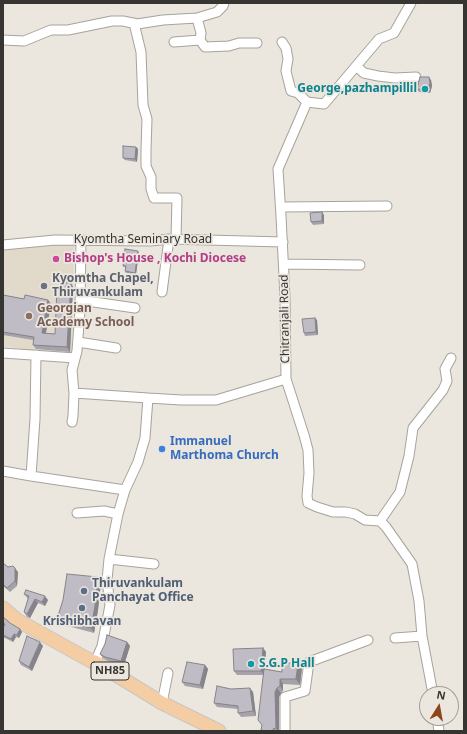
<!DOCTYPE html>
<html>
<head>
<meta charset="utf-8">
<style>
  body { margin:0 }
  #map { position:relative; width:467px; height:734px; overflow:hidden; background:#ebe6de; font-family:"Noto Sans",sans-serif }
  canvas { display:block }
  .frame { position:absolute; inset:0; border:4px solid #363531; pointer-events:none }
  .north { position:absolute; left:419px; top:686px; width:40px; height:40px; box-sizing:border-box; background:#ebe6de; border:1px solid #a39f99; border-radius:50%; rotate:11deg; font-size:11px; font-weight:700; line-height:16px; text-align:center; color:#363531 }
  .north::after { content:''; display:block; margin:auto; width:14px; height:18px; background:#8c461e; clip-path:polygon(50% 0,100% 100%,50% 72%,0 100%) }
</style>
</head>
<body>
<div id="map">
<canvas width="467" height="734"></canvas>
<div class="frame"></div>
<div class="north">N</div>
</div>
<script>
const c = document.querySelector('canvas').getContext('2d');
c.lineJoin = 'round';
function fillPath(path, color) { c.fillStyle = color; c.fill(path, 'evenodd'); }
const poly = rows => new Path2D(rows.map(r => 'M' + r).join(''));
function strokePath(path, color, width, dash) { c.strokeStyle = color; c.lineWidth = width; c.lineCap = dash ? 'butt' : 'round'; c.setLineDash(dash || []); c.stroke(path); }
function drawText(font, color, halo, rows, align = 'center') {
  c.font = font + ' "Noto Sans",sans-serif'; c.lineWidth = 3.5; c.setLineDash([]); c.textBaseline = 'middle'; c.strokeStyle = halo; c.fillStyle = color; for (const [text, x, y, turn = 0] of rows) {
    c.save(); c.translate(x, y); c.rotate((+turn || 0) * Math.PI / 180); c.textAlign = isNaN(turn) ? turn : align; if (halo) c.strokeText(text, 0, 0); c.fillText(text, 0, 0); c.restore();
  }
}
const built = poly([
  [74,244,72,356,3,346,3,248]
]);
const minor = poly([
  [197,18,201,33,200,40,205,47,229,46,239,43,257,43],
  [134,23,141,52,143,105,147,119,146,150,146,166,151,177,151,189,154,198,177,198,176,239],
  [3,40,24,41,51,30,68,30,112,21,123,21,137,24,163,20,197,18,217,12,223,6,224,3],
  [174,42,200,40],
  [282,42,286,48,288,59,286,71,291,91,298,93,307,102],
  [356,66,364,73,378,76,395,78,416,77],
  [281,207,387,206],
  [81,240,80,310,77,351,72,370,74,393,148,398],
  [3,245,55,240,151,241,169,239,283,242],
  [284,264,360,265],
  [162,292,169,239],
  [80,300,135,308],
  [78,342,116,348],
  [3,353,75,358],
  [286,379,304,435,308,450,309,473,307,496,308,503,317,507,333,512,346,512,355,514,365,520,380,521,386,527,412,564,419,601,422,636,433,694],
  [72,422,73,416,74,393],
  [3,471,31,476,35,419,36,355],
  [31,476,125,490],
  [77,513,104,511,118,514],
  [380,521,400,492,409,456,413,428,443,390,447,381,445,369,451,358],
  [109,559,154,564],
  [395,638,422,636],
  [95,662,102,646,110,605,107,580,109,559,118,514,125,490,138,462,145,438,148,398,181,400,216,400,286,379,285,297,281,216,278,169,307,102,324,104,379,39,394,33,411,3],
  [162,703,168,673],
  [437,718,439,731],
  [285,731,285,697,305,691,309,662,368,640]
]);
const highway = poly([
  [3,608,17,620,91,661,95,662,162,703,219,731]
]);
const wall = poly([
  [431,80,432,86,430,93,419,92,417,89],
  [136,147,138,149,137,162,125,160,123,158],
  [324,215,324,224,313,225,311,222],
  [139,253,136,274,126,273,125,271,126,267,124,267,123,266],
  [71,283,73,287,70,352,36,349,33,345,33,340,3,335,3,295,24,299,48,300,51,304,46,333,55,334,61,289],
  [317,320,318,335,305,336,304,333],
  [3,563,8,567,18,572,17,586,10,592,3,586],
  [98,577,101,582,98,610,94,633,60,624,57,619],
  [24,594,48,600,45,606,38,603,30,618,27,617,24,612,28,599],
  [3,617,10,623,20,629,22,632,19,638,16,637,13,642,3,637,3,628,4,625,3,625],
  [127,642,130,646,124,665,108,661,103,658,100,654,105,644],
  [43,646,32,671,21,665,19,661],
  [263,648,266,652,265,669,282,672,298,663,302,668,300,685,283,684,283,691,281,693,279,697,279,731,261,731,261,730,262,725,263,675,237,675,234,671],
  [205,665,208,669,203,689,185,686,182,682],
  [231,689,253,692,256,716,241,717,238,713,238,709,217,707,214,703]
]);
const shadedWall = poly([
  [429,77,431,80,432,86,430,93,428,90],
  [136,147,138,149,137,162,135,159],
  [3,174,4,176,3,203],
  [322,212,324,215,324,224,322,221],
  [138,251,139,253,136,274,135,273],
  [71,283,73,287,70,352,67,347],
  [48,300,51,304,45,337,42,333],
  [315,318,317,320,318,335,316,332],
  [15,568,18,572,17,586,15,581],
  [98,577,101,582,98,610,94,633,91,628],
  [45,596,48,600,45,606,42,602],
  [35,599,38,603,30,618,27,614],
  [20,629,22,632,19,638,17,635],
  [14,634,16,637,13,642,11,639],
  [40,642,43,646,32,671,29,667],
  [127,642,130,646,124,665,121,661],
  [263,648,266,652,264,675,261,671],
  [298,663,302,668,300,685,296,679],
  [205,665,208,669,203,689,200,685],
  [280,679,283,684,283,691,280,686],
  [250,688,253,692,256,716,253,711],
  [277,688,281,693,279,697,279,731,278,731,276,728,275,692]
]);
const building = poly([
  [420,77,429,77,430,83,428,90,417,89,420,77],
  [123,146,136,147,135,159,123,158,123,146],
  [322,212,322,221,311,222,310,213,322,212],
  [125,249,138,251,135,273,125,271,126,266,123,266,125,249],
  [61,282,71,283,67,347,33,345,34,337,3,332,3,295,24,299,25,295,48,300,42,333,55,334,57,288,61,289,61,282],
  [315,318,316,332,304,333,302,319,315,318],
  [3,563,8,567,13,566,15,568,15,581,7,588,3,584,3,563],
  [67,574,98,577,95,606,91,628,57,619,63,600,67,574],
  [26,590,45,596,42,602,35,599,27,614,24,612,29,596,24,594,26,590],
  [3,617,10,623,20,629,17,635,14,634,11,639,3,635,3,628,5,624,3,623,3,617],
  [107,635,127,642,121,661,105,657,100,654,105,644,107,635],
  [27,636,40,642,29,667,19,661,27,636],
  [263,648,261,671,234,671,233,649,263,648],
  [187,662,205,665,200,685,182,682,187,662],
  [282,663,298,663,296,679,280,679,280,686,277,688,275,692,276,728,273,729,273,731,266,731,261,730,262,725,258,720,264,669,282,672,282,663],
  [217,686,231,689,250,688,253,711,238,713,238,706,214,703,217,686]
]);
const markers = [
  [425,89,4,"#0f9aa8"],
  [56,259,4,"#d1479c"],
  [44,286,4,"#6b7280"],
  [29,316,4,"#8d6e63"],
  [162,449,4,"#3f7fe0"],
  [84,591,4,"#5c6f8a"],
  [82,608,4,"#5c6f8a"],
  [251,664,4,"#0f9aa8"]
];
const shields = [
  [110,671,38]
];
const shieldNames = [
  ["NH85",110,671]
];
const cultureNames = [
  ["George,pazhampillil",417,89],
  ["S.G.P Hall",259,664,"left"]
];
const streetNames = [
  ["Kyomtha Seminary Road",143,240],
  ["Chitranjali Road",285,319,-91]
];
const hotelNames = [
  ["Bishop's House , Kochi Diocese",64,259]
];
const worshipNames = [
  ["Kyomtha Chapel,",52,279],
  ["Thiruvankulam",52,293]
];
const educationNames = [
  ["Georgian",37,309],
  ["Academy School",37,323]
];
const shopNames = [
  ["Immanuel",170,442],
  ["Marthoma Church",170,456]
];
const serviceNames = [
  ["Thiruvankulam",92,584],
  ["Panchayat Office",92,598],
  ["Krishibhavan",82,622,"center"]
];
fillPath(built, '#e1d9ca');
strokePath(minor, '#a7a39b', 11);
strokePath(highway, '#c7c6c5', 15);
strokePath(minor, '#fff', 9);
strokePath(highway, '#f5cda5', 13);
fillPath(wall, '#a5a2a9');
fillPath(shadedWall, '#86848a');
fillPath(building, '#c0bcc5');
strokePath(building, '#86848a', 1);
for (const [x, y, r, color] of markers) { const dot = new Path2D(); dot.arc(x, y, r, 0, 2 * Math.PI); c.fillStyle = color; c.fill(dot); strokePath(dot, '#ebe6de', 1.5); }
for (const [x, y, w] of shields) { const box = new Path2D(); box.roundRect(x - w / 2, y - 9, w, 18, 3); c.fillStyle = '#ebe6de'; c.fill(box); strokePath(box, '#363531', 1); }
drawText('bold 11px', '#363531', null, shieldNames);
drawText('bold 12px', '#0d838f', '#ebe6de', cultureNames, 'right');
drawText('12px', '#363531', '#ebe6de', streetNames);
drawText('bold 12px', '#b23c85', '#ebe6de', hotelNames, 'left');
drawText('bold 12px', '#5b616d', '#ebe6de', worshipNames, 'left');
drawText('bold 12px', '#785e54', '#ebe6de', educationNames, 'left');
drawText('bold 12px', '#366cbe', '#ebe6de', shopNames, 'left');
drawText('bold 12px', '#4e5e75', '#ebe6de', serviceNames, 'left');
</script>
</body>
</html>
